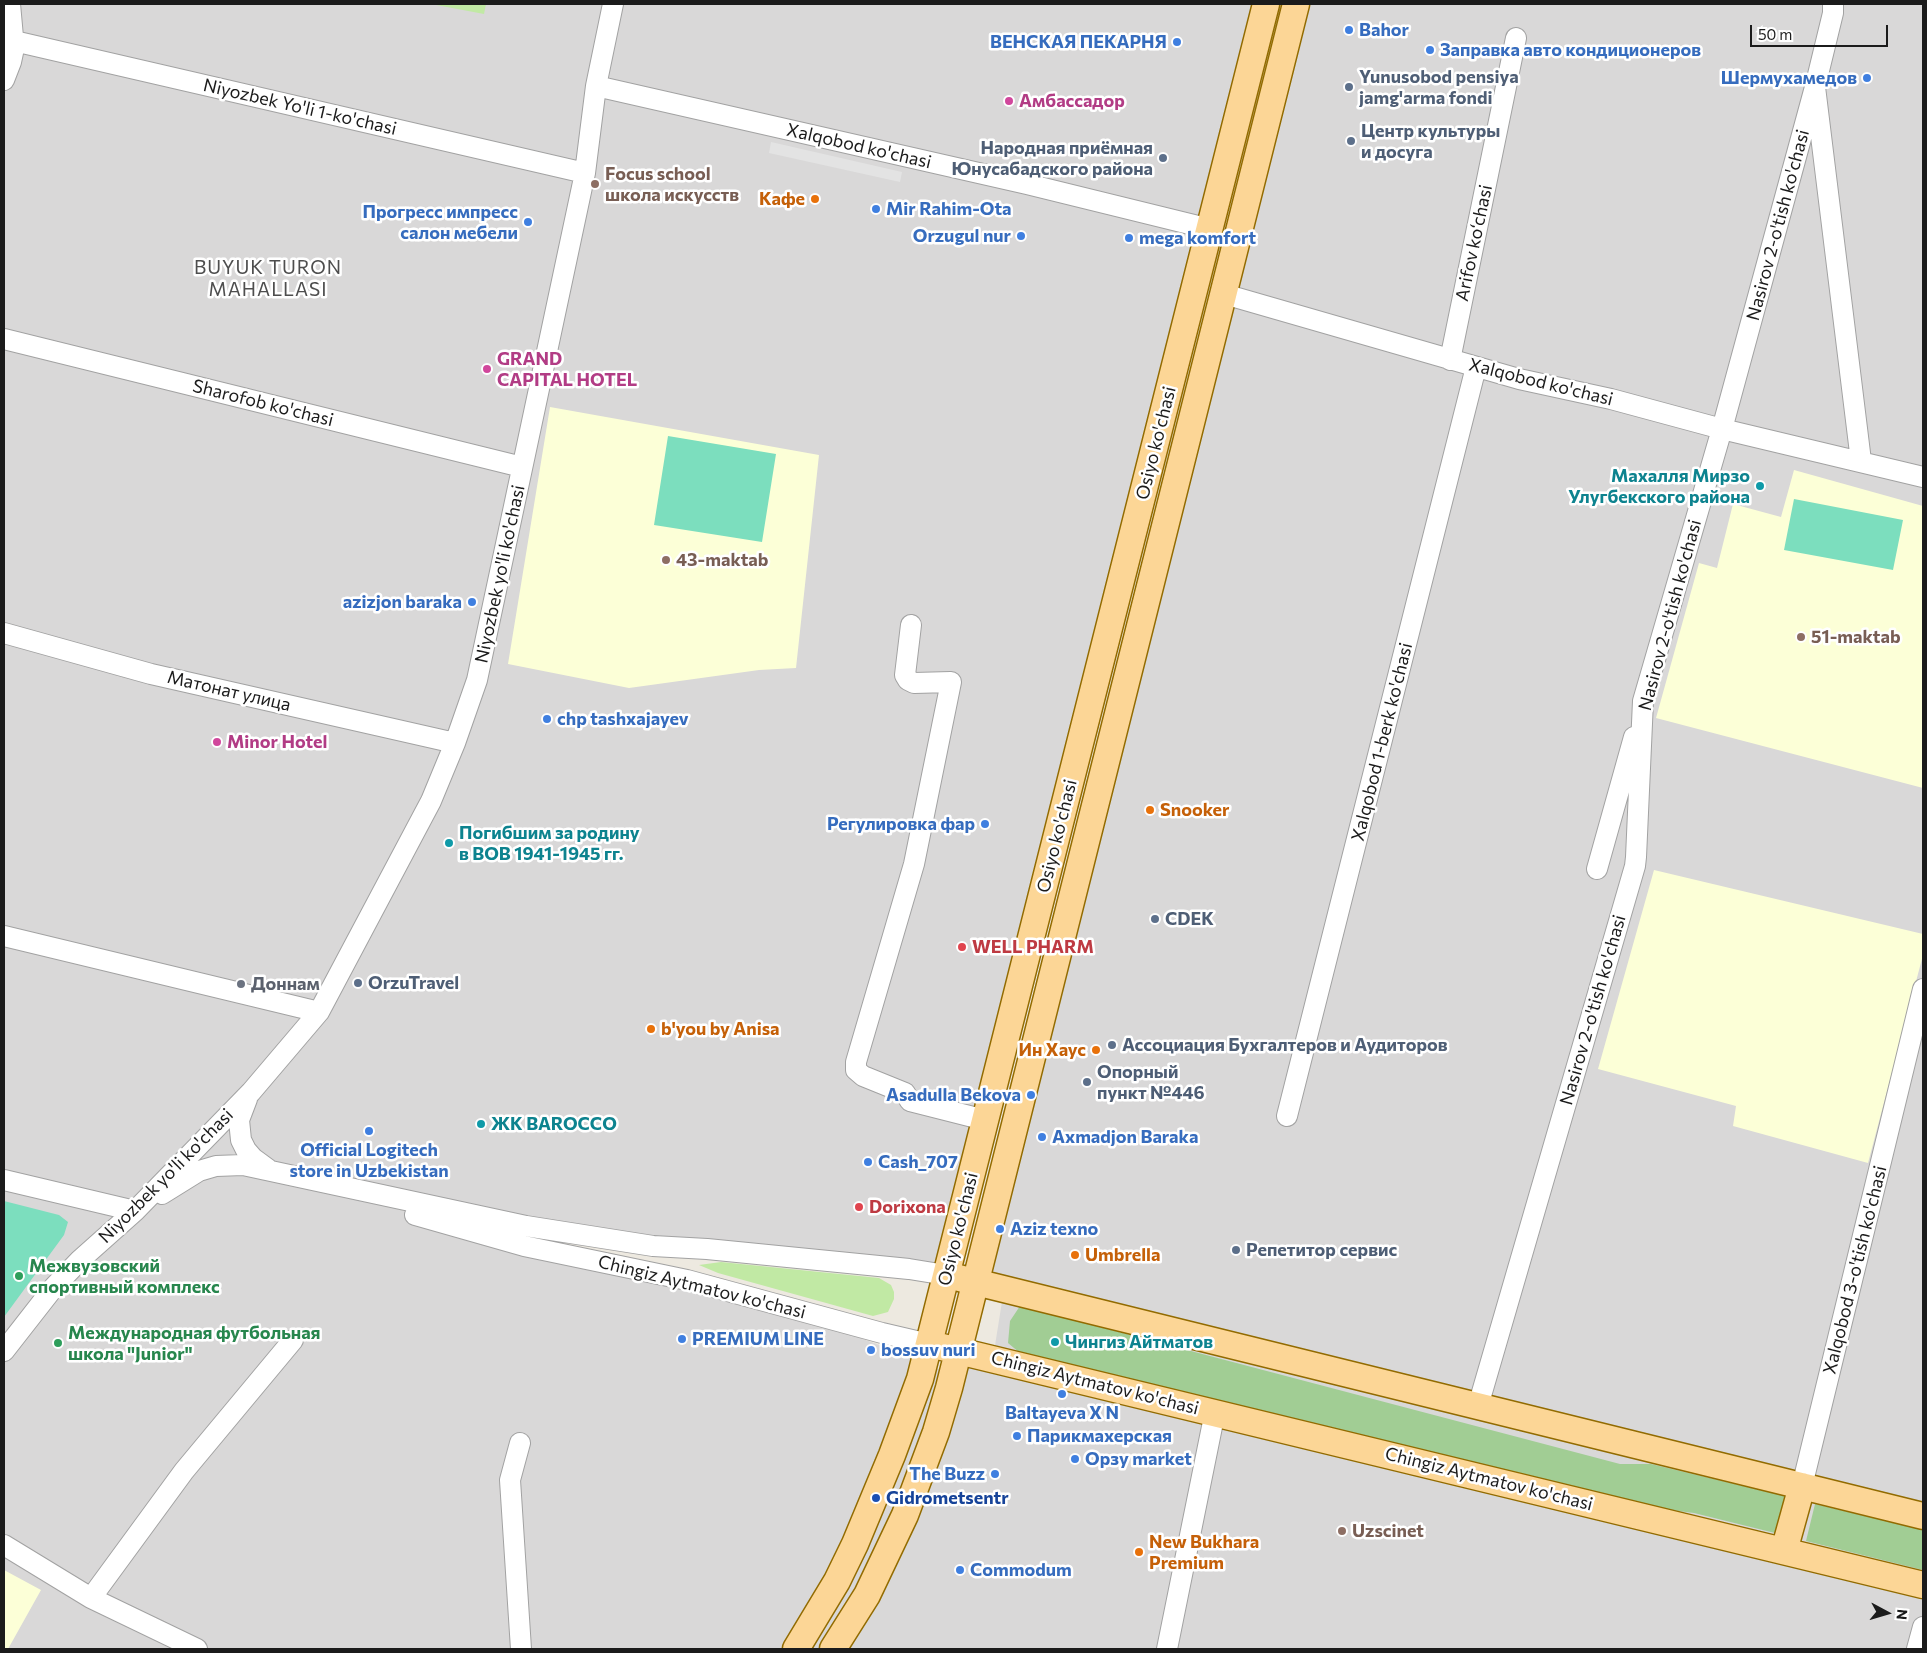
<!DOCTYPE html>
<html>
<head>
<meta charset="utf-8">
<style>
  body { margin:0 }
  #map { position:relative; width:1927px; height:1653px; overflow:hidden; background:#ede9e0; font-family:Commissioner,sans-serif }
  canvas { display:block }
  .frame { position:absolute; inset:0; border:5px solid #1b1b1b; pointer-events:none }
  .north { position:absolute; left:1862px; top:1588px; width:50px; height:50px; -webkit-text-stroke:4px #fff; paint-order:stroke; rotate:96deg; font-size:14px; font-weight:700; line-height:20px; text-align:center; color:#1b1b1b }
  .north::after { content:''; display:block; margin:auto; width:18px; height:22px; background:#1b1b1b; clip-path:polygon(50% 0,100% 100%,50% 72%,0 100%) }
  .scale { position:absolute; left:1750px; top:25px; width:138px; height:22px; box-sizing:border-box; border:2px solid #1b1b1b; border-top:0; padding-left:6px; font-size:15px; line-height:18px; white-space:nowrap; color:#1b1b1b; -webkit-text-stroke:4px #fff; paint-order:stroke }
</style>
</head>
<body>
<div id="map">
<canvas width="1927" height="1653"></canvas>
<div class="frame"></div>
<div class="north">N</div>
<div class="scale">50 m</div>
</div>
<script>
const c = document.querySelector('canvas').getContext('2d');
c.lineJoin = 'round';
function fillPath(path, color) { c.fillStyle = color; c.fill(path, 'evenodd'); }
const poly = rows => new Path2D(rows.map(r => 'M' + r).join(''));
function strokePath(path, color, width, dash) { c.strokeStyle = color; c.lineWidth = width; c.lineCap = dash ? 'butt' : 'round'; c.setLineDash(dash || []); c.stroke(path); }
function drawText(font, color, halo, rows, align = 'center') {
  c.font = font + ' Commissioner,sans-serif'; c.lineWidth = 5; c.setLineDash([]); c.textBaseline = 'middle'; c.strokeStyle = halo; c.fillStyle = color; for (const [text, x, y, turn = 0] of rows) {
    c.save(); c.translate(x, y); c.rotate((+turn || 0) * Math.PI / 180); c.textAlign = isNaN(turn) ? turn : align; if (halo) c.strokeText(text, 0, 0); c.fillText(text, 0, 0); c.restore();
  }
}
const residential = poly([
  [4,4,1257,4,946,1275,707,1249,280,1173,453,1226,752,1298,890,1349,953,1375,959,1350,993,1358,1004,1289,977,1282,1296,4,1923,4,1923,1649,4,1649]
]);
const education = poly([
  [550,407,819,455,796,668,759,670,629,688,508,664],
  [1794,470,1923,506,1923,788,1656,718,1699,563,1717,568,1733,504,1781,517],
  [1654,870,1923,934,1923,955,1868,1163,1733,1126,1736,1106,1598,1069],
  [4,1570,41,1590,8,1649,4,1649]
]);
const grass = poly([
  [431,4,486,4,484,14],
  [721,1262,879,1278,891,1285,894,1292,894,1299,888,1312,873,1316,718,1273,699,1265]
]);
const forest = poly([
  [1020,1306,1620,1464,1651,1464,1789,1497,1779,1534,1694,1513,1624,1504,1020,1353,1008,1343,1010,1321],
  [1815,1504,1923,1530,1923,1570,1806,1541]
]);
const pitch = poly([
  [668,436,776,454,762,542,654,525],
  [1794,499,1903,520,1893,570,1784,550],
  [4,1201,59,1215,68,1222,64,1235,4,1317]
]);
const parking = poly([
  [771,142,902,172,900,182,769,153]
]);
const minor = poly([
  [1833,4,1833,13,1815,87,1861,461],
  [14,41,585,173],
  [4,80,11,62,14,48,10,4],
  [596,86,1027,184,1210,229],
  [1224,294,1519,379,1611,399,1722,429,1923,477],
  [4,339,522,467],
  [1450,360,1516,38],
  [911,625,905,675,908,680,914,683,951,682,914,864,856,1062,856,1070,863,1076,905,1093,910,1101,985,1120],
  [4,633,151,674,455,743],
  [1597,869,1634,737],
  [4,936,319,1012],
  [247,1099,239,1120,241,1140,246,1150,253,1158,268,1169],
  [1287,1116,1476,367],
  [4,1180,135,1211],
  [162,1194,199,1171,216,1166,243,1165,526,1226,653,1246,707,1249,909,1269,946,1275],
  [415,1215,524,1246,687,1280,882,1333,929,1344],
  [4,1351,54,1287,80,1260,135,1211,251,1092,319,1012,431,801,455,743,477,680,585,173,596,86,613,4],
  [1478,1406,1635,866,1636,857,1643,701,1722,429,1815,87],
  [520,1443,510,1480,521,1649],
  [1802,1486,1923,989],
  [4,1545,91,1598,197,1649],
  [91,1598,184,1471,293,1340],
  [1167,1649,1215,1412],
  [1917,1649,1923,1627]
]);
const major = poly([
  [959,1278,1923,1516],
  [942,1347,1923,1585],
  [1784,1551,1802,1486],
  [796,1649,837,1581,855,1544,892,1455,920,1379,1266,4],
  [833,1649,867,1595,905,1515,936,1432,949,1388,1296,4]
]);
const markers = [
  [1349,30,5,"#3f7fe0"],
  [1177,42,5,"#3f7fe0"],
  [1430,50,5,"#3f7fe0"],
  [1867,78,5,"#3f7fe0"],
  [1349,87,5,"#5c6f8a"],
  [1009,101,5,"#d1479c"],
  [1351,141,5,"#5c6f8a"],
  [1163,158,5,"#5c6f8a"],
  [595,184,5,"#8d6e63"],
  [815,199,5,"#e8710a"],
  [876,209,5,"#3f7fe0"],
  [528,222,5,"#3f7fe0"],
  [1021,236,5,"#3f7fe0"],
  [1129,238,5,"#3f7fe0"],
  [487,369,5,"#d1479c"],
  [1760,486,5,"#0f9aa8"],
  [666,560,5,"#8d6e63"],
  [472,602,5,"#3f7fe0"],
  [1801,637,5,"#8d6e63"],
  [547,719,5,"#3f7fe0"],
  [217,742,5,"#d1479c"],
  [1150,810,5,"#e8710a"],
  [985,824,5,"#3f7fe0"],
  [449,843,5,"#0f9aa8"],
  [1155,919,5,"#5c6f8a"],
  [962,947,5,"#e0444e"],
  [358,983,5,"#5c6f8a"],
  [241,984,5,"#6b7280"],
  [651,1029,5,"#e8710a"],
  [1112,1045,5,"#5c6f8a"],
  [1096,1050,5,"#e8710a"],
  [1087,1082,5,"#5c6f8a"],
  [1031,1095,5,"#3f7fe0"],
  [481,1124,5,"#0f9aa8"],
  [369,1131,5,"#3f7fe0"],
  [1042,1137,5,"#3f7fe0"],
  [868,1162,5,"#3f7fe0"],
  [859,1207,5,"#e0444e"],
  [1000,1229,5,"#3f7fe0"],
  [1236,1250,5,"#5c6f8a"],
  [1075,1255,5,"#e8710a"],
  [19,1276,5,"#2e9e5b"],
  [682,1339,5,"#3f7fe0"],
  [1055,1342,5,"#0f9aa8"],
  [58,1343,5,"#2e9e5b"],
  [871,1350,5,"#3f7fe0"],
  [1062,1394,5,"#3f7fe0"],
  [1017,1436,5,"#3f7fe0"],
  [1075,1459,5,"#3f7fe0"],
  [995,1474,5,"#3f7fe0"],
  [876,1498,5,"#1a4fb4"],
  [1342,1531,5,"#8d6e63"],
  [1139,1552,5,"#e8710a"],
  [960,1570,5,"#3f7fe0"]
];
const shopNames = [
  ["Bahor",1359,30],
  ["ВЕНСКАЯ ПЕКАРНЯ",1167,42,"right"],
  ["Заправка авто кондиционеров",1440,50],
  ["Шермухамедов",1857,78,"right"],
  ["Mir Rahim-Ota",886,209],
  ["Прогресс импресс",518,212,"right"],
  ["салон мебели",518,233,"right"],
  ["Orzugul nur",1011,236,"right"],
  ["mega komfort",1139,238],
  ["azizjon baraka",462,602,"right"],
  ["chp tashxajayev",557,719],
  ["Регулировка фар",975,824,"right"],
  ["Asadulla Bekova",1021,1095,"right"],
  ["Axmadjon Baraka",1052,1137],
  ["Official Logitech",369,1150,"center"],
  ["store in Uzbekistan",369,1171,"center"],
  ["Cash_707",878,1162],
  ["Aziz texno",1010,1229],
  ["PREMIUM LINE",692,1339],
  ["bossuv nuri",881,1350],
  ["Baltayeva X N",1062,1413,"center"],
  ["Парикмахерская",1027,1436],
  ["Орзу market",1085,1459],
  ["The Buzz",985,1474,"right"],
  ["Commodum",970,1570]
];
const serviceNames = [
  ["Yunusobod pensiya",1359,77],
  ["jamg'arma fondi",1359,98],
  ["Центр культуры",1361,131],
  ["и досуга",1361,152],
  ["Народная приёмная",1153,148,"right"],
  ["Юнусабадского района",1153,169,"right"],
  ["CDEK",1165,919],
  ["OrzuTravel",368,983],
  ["Ассоциация Бухгалтеров и Аудиторов",1122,1045],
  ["Опорный",1097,1072],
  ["пункт №446",1097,1093],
  ["Репетитор сервис",1246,1250]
];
const hotelNames = [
  ["Амбассадор",1019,101],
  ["GRAND",497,359],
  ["CAPITAL HOTEL",497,380],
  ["Minor Hotel",227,742]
];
const streetNames = [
  ["Niyozbek Yo'li 1-ko'chasi",300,107,13],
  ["Xalqobod ko'chasi",859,146,13],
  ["Nasirov 2-o'tish ko'chasi",1778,225,-75],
  ["Arifov ko‘chasi",1474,243,-78],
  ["Xalqobod ko'chasi",1541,382,14],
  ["Sharofob ko'chasi",263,403,14],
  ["Osiyo ko'chasi",1156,443,-76],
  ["Niyozbek yo'li ko'chasi",500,574,-78],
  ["Nasirov 2-o'tish ko'chasi",1670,615,-75],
  ["Матонат улица",229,691,13],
  ["Xalqobod 1-berk ko'chasi",1382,742,-76],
  ["Osiyo ko'chasi",1057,836,-76],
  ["Nasirov 2-o'tish ko'chasi",1593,1010,-74],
  ["Niyozbek yo'li ko'chasi",166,1176,-45],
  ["Osiyo ko'chasi",958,1229,-76],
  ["Xalqobod 3-o'tish ko'chasi",1855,1270,-76],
  ["Chingiz Aytmatov ko'chasi",702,1287,14],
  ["Chingiz Aytmatov ko'chasi",1095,1383,14],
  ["Chingiz Aytmatov ko'chasi",1489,1479,14]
];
const educationNames = [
  ["Focus school",605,174],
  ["школа искусств",605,195],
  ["43-maktab",676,560],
  ["51-maktab",1811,637],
  ["Uzscinet",1352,1531]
];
const foodNames = [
  ["Кафе",805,199,"right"],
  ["Snooker",1160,810],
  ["b'you by Anisa",661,1029],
  ["Ин Хаус",1086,1050,"right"],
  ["Umbrella",1085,1255],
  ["New Bukhara",1149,1542],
  ["Premium",1149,1563]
];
const cultureNames = [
  ["Махалля Мирзо",1750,476,"right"],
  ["Улугбекского района",1750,497,"right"],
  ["Погибшим за родину",459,833],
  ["в ВОВ 1941-1945 гг.",459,854],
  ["ЖК BAROCCO",491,1124],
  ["Чингиз Айтматов",1065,1342]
];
const healthNames = [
  ["WELL PHARM",972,947],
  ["Dorixona",869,1207]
];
const worshipNames = [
  ["Доннам",251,984]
];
const leisureNames = [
  ["Межвузовский",29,1266],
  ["спортивный комплекс",29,1287],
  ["Международная футбольная",68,1333],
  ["школа \"Junior\"",68,1354]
];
const transitNames = [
  ["Gidrometsentr",886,1498]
];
const neighbourhoodNames = [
  ["BUYUK TURON",268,268],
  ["MAHALLASI",268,290]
];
fillPath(residential, '#d9d8d8');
fillPath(education, '#fcffd7');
fillPath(grass, '#c1e9a4');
fillPath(forest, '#a1cd94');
fillPath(pitch, '#7cdebe');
fillPath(parking, '#e3e3e3');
strokePath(minor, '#a2a2a2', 22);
strokePath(major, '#926b00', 29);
strokePath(minor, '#fff', 20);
strokePath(major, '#fcd696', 26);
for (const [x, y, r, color] of markers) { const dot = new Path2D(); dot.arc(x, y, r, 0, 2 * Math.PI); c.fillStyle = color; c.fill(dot); strokePath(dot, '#fff', 2); }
drawText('bold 18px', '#366cbe', '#fff', shopNames, 'left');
drawText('bold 18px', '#4e5e75', '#fff', serviceNames, 'left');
drawText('bold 18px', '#b23c85', '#fff', hotelNames, 'left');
drawText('18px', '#1b1b1b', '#fff', streetNames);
drawText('bold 18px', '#785e54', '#fff', educationNames, 'left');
drawText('bold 18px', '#c56008', '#fff', foodNames, 'left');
drawText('bold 18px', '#0d838f', '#fff', cultureNames, 'left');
drawText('bold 18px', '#be3a42', '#fff', healthNames, 'left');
drawText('bold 18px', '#5b616d', '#fff', worshipNames, 'left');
drawText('bold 18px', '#27864d', '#fff', leisureNames, 'left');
drawText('bold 18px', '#164399', '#fff', transitNames, 'left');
c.letterSpacing = '1px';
drawText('19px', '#4e4e4e', '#fff', neighbourhoodNames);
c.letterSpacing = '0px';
</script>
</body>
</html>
